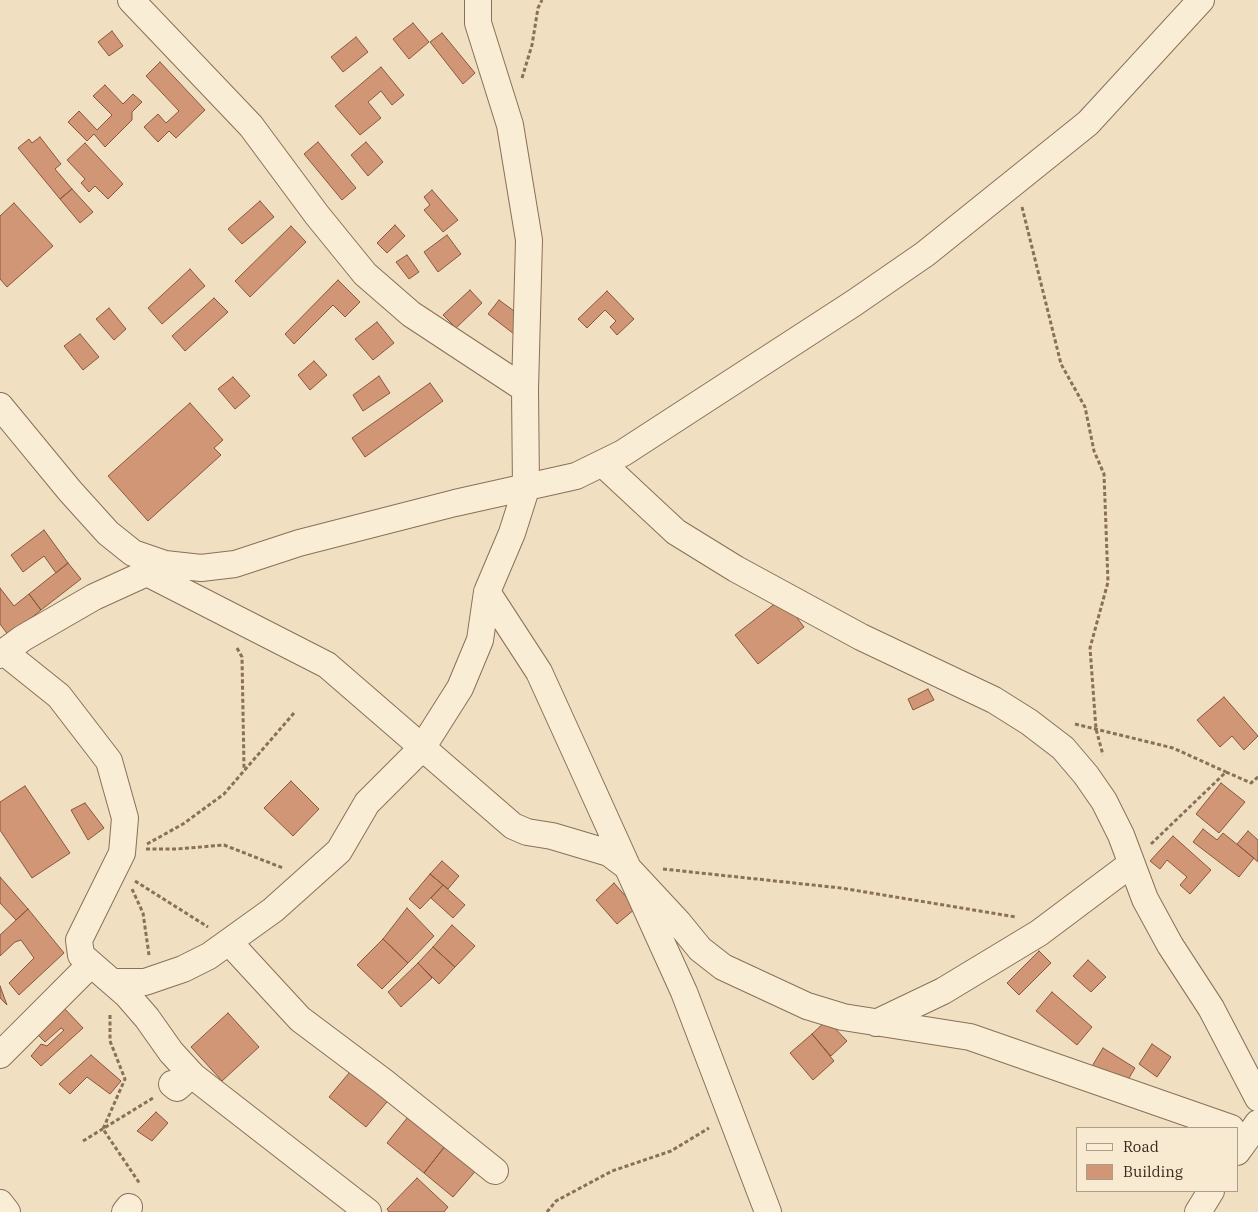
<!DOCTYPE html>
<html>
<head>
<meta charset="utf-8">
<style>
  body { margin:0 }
  #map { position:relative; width:1258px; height:1212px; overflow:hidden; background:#f0dfc1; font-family:"IBM Plex Serif",serif }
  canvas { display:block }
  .legend { position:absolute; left:1076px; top:1127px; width:162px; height:65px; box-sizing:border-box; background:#f7ead1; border:1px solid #ab9d89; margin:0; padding:6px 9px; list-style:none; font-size:15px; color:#39291d }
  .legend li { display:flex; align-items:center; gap:10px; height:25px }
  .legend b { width:25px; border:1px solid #ab9d89 }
</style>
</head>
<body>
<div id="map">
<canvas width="1258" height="1212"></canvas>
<ul class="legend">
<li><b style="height:6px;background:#faedd5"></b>Road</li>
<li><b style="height:14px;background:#d09675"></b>Building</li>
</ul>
</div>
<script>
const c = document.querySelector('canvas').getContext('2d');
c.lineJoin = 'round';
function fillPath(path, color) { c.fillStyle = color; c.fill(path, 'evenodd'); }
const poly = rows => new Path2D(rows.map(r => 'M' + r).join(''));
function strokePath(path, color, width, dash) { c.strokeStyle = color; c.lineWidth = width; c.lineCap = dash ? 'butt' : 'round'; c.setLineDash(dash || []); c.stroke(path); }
const building = poly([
  [413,23,429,42,409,59,393,39,413,23],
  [112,31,123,46,109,56,98,42,112,31],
  [442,33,475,73,463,84,430,42,442,33],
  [356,37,368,52,343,72,331,57,356,37],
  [160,62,205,110,176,138,169,131,158,142,144,127,158,114,166,123,179,111,146,76,160,62],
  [381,67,404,95,392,105,381,91,368,102,381,118,360,135,335,106,381,67],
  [105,85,123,104,133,94,142,102,132,112,132,120,105,147,94,134,87,141,68,122,79,111,97,130,112,115,93,96,105,85],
  [40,137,61,164,55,169,72,189,60,199,18,148,29,139,32,143,40,137],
  [318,142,356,188,342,200,304,154,318,142],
  [366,142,383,162,368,176,351,155,366,142],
  [85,143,123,184,108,199,95,186,89,192,81,183,85,179,67,160,85,143],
  [72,189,93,212,80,223,60,199,72,189],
  [432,190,458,220,443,232,424,210,430,205,424,197,432,190],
  [260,201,274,217,242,244,228,229,260,201],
  [14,203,53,246,7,287,0,279,0,216,14,203],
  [395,225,405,236,387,253,377,243,395,225],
  [291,226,306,242,250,297,235,281,291,226],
  [447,235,461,254,438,272,424,252,447,235],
  [407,255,419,272,409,279,396,262,407,255],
  [190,269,205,286,162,324,148,308,190,269],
  [338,280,360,302,345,317,333,305,294,344,285,334,338,280],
  [470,290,482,303,456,328,443,315,470,290],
  [607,291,634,319,617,335,610,327,616,321,605,310,587,328,578,319,607,291],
  [214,298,228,312,185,351,172,336,214,298],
  [499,300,525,319,514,334,488,314,499,300],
  [109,308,126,329,114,340,96,319,109,308],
  [377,322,394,343,373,360,355,339,377,322],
  [80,334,99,357,83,370,64,346,80,334],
  [314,361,327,375,310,390,298,375,314,361],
  [379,376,390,393,363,411,353,395,379,376],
  [233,377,250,396,235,409,218,389,233,377],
  [430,383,443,401,365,457,352,438,430,383],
  [190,403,223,440,214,448,221,455,148,521,108,476,190,403],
  [44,530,68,563,56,573,44,556,23,572,11,555,44,530],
  [68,563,81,579,41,610,29,594,68,563],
  [0,588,14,606,29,594,41,610,9,636,0,624,0,588],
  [782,598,804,627,758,664,735,635,782,598],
  [928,689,934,700,913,710,908,699,928,689],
  [1224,697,1258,736,1244,750,1232,736,1220,747,1197,720,1224,697],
  [291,781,319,809,293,836,264,808,291,781],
  [1221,783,1245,802,1219,833,1196,814,1221,783],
  [25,786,70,853,32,878,0,830,0,802,25,786],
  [85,803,104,828,88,840,71,810,85,803],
  [1203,829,1217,840,1223,833,1254,858,1239,877,1193,842,1203,829],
  [1248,831,1258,840,1258,862,1237,844,1248,831],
  [1173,836,1211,870,1190,894,1180,885,1187,877,1167,860,1160,869,1150,861,1173,836],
  [442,861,459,876,448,889,430,874,442,861],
  [430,874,443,885,420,909,409,899,430,874],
  [0,877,28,909,16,920,0,903,0,877],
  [614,883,636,908,617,924,596,900,614,883],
  [443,885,465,905,453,918,431,898,443,885],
  [407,908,434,936,408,963,383,939,407,908],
  [28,909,64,953,19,995,9,983,34,958,21,940,15,942,0,956,0,935,28,909],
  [452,925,475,946,455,967,433,947,452,925],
  [383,939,408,963,382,989,357,965,383,939],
  [433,947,455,967,439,984,418,963,433,947],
  [1039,951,1051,963,1019,995,1007,983,1039,951],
  [1088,960,1106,977,1091,992,1073,976,1088,960],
  [418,963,432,978,401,1007,388,992,418,963],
  [0,986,7,1005,0,998,0,986],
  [1052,992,1092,1027,1077,1045,1036,1011,1052,992],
  [63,1007,83,1028,41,1066,31,1056,41,1044,47,1046,64,1030,61,1028,45,1042,37,1034,63,1007],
  [228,1013,259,1047,222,1081,191,1047,228,1013],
  [827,1020,847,1041,831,1056,812,1034,827,1020],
  [812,1034,834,1061,813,1080,790,1053,812,1034],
  [1152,1044,1171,1057,1157,1077,1139,1064,1152,1044],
  [1103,1048,1135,1068,1123,1088,1091,1068,1103,1048],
  [91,1055,121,1081,110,1094,87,1077,70,1094,59,1084,91,1055],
  [354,1067,391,1097,366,1127,329,1097,354,1067],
  [156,1112,168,1123,152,1141,137,1131,156,1112],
  [412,1112,449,1141,424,1173,387,1143,412,1112],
  [449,1141,479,1167,453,1197,424,1173,449,1141],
  [417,1178,448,1207,444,1212,389,1212,387,1209,417,1178]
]);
const path = poly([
  [522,78,532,45,538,8,542,0],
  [1022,207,1061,364,1085,407,1094,451,1104,474,1108,582,1090,648,1096,729,1103,755],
  [237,648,242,657,244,768],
  [1075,724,1173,748,1226,772],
  [147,844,183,824,224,794,294,713],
  [1151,844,1226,772,1251,783,1258,777],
  [146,849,177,849,224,845,283,868],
  [663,869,841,888,1016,917],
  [135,881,208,927],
  [132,889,143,913,149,955],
  [110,1015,110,1041,125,1079,103,1129,140,1184],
  [83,1141,153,1098],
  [547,1212,556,1201,612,1171,671,1151,709,1128]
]);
const minor = poly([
  [131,0,251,126,317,215,365,274,411,314,525,389],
  [478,0,478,23,510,125,529,240,525,389,526,489,512,533,487,592,539,672,579,760,684,992,768,1212],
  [0,406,70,491,108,533,133,553,165,564,201,568,235,564,299,543,455,503,576,476,623,453,854,303,925,254,1088,123,1201,0],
  [603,464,676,532,736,569,861,637,994,700,1029,722,1063,748,1086,775,1104,801,1121,835,1145,899,1170,945,1211,1008,1258,1098],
  [147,573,327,665,513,826,527,832,552,836,609,853,625,865,678,922,700,949,723,967,807,1006,843,1017,970,1037,1231,1128],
  [4,652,59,696,109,761,125,818,122,853,79,940,81,955,127,995,147,1018,171,1052,193,1076],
  [0,655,23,638,94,597,162,566],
  [229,942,300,1019,384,1082,495,1171],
  [113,982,145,982,183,969,209,956,273,910,339,851,367,803,422,748,460,688,480,640,487,592],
  [876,1023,943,991,1039,933,1131,864],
  [0,1055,91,964],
  [172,1084,177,1088,188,1078,193,1076,368,1212],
  [1237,1152,1258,1123],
  [0,1203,7,1212],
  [125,1212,129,1207],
  [1198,1212,1211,1191]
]);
fillPath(building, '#d09675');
strokePath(building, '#8a573c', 1);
strokePath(minor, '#8a7058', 28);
strokePath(path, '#8a7058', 3, [4, 2.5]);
strokePath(minor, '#faedd5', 26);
</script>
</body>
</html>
